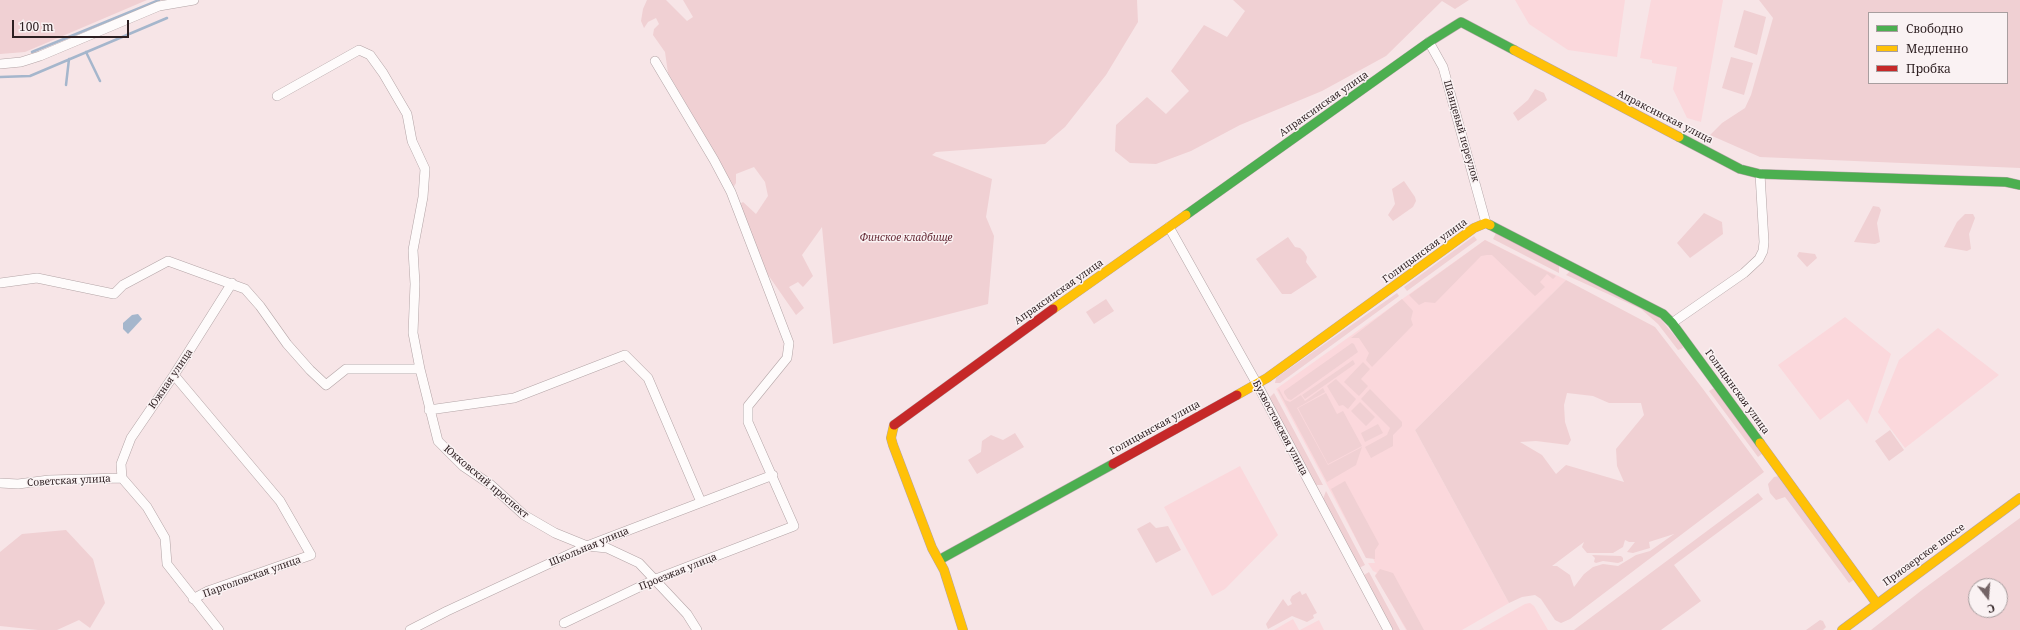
<!DOCTYPE html>
<html>
<head>
<meta charset="utf-8">
<style>
  body { margin:0 }
  #map { position:relative; width:2020px; height:630px; overflow:hidden; background:#f7e5e7; font-family:"Noto Serif",serif }
  canvas { display:block }
  .legend { position:absolute; left:1868px; top:12px; width:140px; height:72px; box-sizing:border-box; background:#faf2f3; border:1px solid #a89e9f; margin:0; padding:5px 7px; list-style:none; font-size:12px; color:#2d1f21 }
  .legend li { display:flex; align-items:center; gap:8px; height:20px }
  .legend b { width:20px; border:1px solid #a89e9f }
  .north { position:absolute; left:1968px; top:578px; width:40px; height:40px; box-sizing:border-box; background:#faf2f3; border:1px solid #a89e9f; border-radius:50%; rotate:163deg; font-size:11px; font-weight:700; line-height:16px; text-align:center; color:#2d1f21 }
  .north::after { content:''; display:block; margin:auto; width:14px; height:18px; background:#746466; clip-path:polygon(50% 0,100% 100%,50% 72%,0 100%) }
  .scale { position:absolute; left:12px; top:20px; width:117px; height:18px; box-sizing:border-box; border:2px solid #2d1f21; border-top:0; padding-left:5px; font-size:12px; line-height:14px; white-space:nowrap; color:#2d1f21; -webkit-text-stroke:3px #faf2f3; paint-order:stroke }
</style>
</head>
<body>
<div id="map">
<canvas width="2020" height="630"></canvas>
<ul class="legend">
<li><b style="height:5px;background:#4caf50"></b>Свободно</li>
<li><b style="height:5px;background:#ffc107"></b>Медленно</li>
<li><b style="height:5px;background:#c62828"></b>Пробка</li>
</ul>
<div class="north">С</div>
<div class="scale">100 m</div>
</div>
<script>
const c = document.querySelector('canvas').getContext('2d');
c.lineJoin = 'round';
function fillPath(path, color) { c.fillStyle = color; c.fill(path, 'evenodd'); }
const poly = rows => new Path2D(rows.map(r => 'M' + r).join(''));
function strokePath(path, color, width, dash) { c.strokeStyle = color; c.lineWidth = width; c.lineCap = dash ? 'butt' : 'round'; c.setLineDash(dash || []); c.stroke(path); }
function drawText(font, color, halo, rows, align = 'center') {
  c.font = font + ' "Noto Serif",serif'; c.lineWidth = 3; c.setLineDash([]); c.textBaseline = 'middle'; c.strokeStyle = halo; c.fillStyle = color; for (const [text, x, y, turn = 0] of rows) {
    c.save(); c.translate(x, y); c.rotate((+turn || 0) * Math.PI / 180); c.textAlign = isNaN(turn) ? turn : align; if (halo) c.strokeText(text, 0, 0); c.fillText(text, 0, 0); c.restore();
  }
}
const built = poly([
  [1515,0,1625,0,1617,57,1568,50,1529,24],
  [1651,0,1723,0,1701,122,1687,118,1673,89,1677,67,1652,63,1652,60,1640,58],
  [1485,240,1566,280,1415,430,1509,603,1462,630,1406,630,1375,575,1377,573,1373,571,1368,563,1375,563,1373,558,1366,558,1276,389],
  [1845,317,1891,354,1867,424,1848,399,1820,420,1778,365],
  [1938,328,1999,375,1905,448,1878,412,1899,360],
  [1240,466,1278,535,1225,589,1212,596,1164,507],
  [1530,603,1534,606,1548,630,1479,630,1525,604],
  [1293,619,1299,630,1274,630],
  [1319,620,1324,630,1300,630]
]);
const green = poly([
  [0,0,147,0,25,52,0,54],
  [647,0,666,0,687,21,693,17,683,0,1137,0,1138,22,1106,75,1065,127,1045,144,936,152,932,155,992,179,986,217,994,236,988,304,833,344,822,227,802,255,813,276,803,287,798,282,789,287,804,308,796,315,764,269,740,204,743,202,756,214,768,196,765,182,754,167,736,174,736,183,733,188,716,155,668,73,665,52,653,35,654,29,659,24,656,18,648,22,644,28,641,21,643,9],
  [1233,0,1469,0,1455,9,1442,1,1386,56,1322,91,1240,125,1191,151,1156,164,1130,163,1115,151,1116,125,1147,97,1166,114,1189,91,1171,71,1204,25,1227,37,1245,11],
  [1759,0,2020,0,2020,168,1760,157,1710,135,1722,123,1745,108,1751,95,1773,18],
  [1869,13,2007,13,2007,83,1869,83],
  [1744,10,1766,17,1757,55,1734,47],
  [1731,57,1753,63,1744,95,1722,88],
  [1535,89,1544,93,1547,100,1518,121,1513,113,1528,100],
  [1404,181,1415,197,1416,201,1413,207,1393,221,1388,215,1395,204,1392,189],
  [1873,206,1879,207,1881,210,1877,223,1880,242,1875,244,1854,242],
  [1704,213,1722,222,1723,234,1690,258,1677,243],
  [1965,214,1973,214,1975,218,1969,234,1971,249,1967,251,1944,247,1957,222],
  [1496,233,1559,265,1559,273,1493,239],
  [1474,236,1477,240,1407,291,1404,287],
  [1288,237,1295,247,1300,248,1304,252,1307,257,1306,262,1317,277,1291,294,1282,294,1256,259],
  [1485,240,1556,276,1553,279,1547,274,1540,282,1545,287,1535,296,1492,255,1487,255,1481,256,1435,303,1425,302,1419,305,1409,295],
  [1799,252,1815,254,1817,258,1807,267,1797,256],
  [1571,270,1655,312,1682,345,1683,348,1678,350,1658,324,1641,309,1566,275],
  [1566,280,1655,327,1703,389,1764,472,1570,619,1561,623,1555,620,1541,599,1535,595,1522,597,1509,603,1415,430],
  [1567,393,1593,396,1609,403,1641,403,1644,415,1616,449,1617,466,1624,482,1566,465,1556,474,1542,455,1520,442,1536,441,1568,445,1571,440,1565,422,1564,405],
  [1674,534,1650,551,1636,555,1618,566,1603,564,1593,567,1584,574,1574,587,1570,575,1557,566,1552,566,1584,542,1582,547,1587,553,1613,553,1623,547,1625,540,1629,542,1635,542,1627,552,1633,553,1650,548,1649,542],
  [1397,293,1399,296,1280,383,1275,383,1276,378],
  [1106,299,1114,311,1094,324,1086,312],
  [1402,299,1413,311,1411,319,1413,325,1372,367,1366,360,1369,353,1359,338,1351,338],
  [1352,343,1354,344,1358,352,1291,400,1288,399,1284,393,1284,391],
  [1353,360,1355,364,1305,399,1302,395],
  [1363,362,1370,369,1361,379,1368,386,1359,396,1344,382],
  [1336,379,1356,399,1348,409,1343,405,1339,406,1327,386],
  [1323,388,1325,392,1297,408,1328,465,1362,447,1356,465,1327,482,1278,390,1279,389,1285,400,1290,402,1301,395,1305,401],
  [1714,388,1763,453,1758,457,1709,391],
  [1370,389,1402,422,1402,426,1393,435,1393,446,1371,458,1365,447,1387,435,1390,428,1361,399],
  [1274,393,1323,485,1316,485,1269,398],
  [1326,393,1337,414,1343,411,1362,446,1328,464,1298,408],
  [1360,402,1375,417,1366,426,1351,411],
  [1378,424,1383,433,1365,442,1361,433],
  [1890,430,1904,450,1889,461,1875,441],
  [1015,433,1024,447,977,474,968,460,981,452,982,441,991,435,1003,440],
  [1779,476,1855,579,1849,583,1785,497,1776,500,1770,493,1768,484,1774,477],
  [1345,481,1379,544,1375,550,1375,559,1366,558,1331,489],
  [1326,491,1365,565,1359,568,1323,499],
  [1758,493,1763,499,1674,565,1701,601,1661,630,1574,630],
  [2020,518,2020,630,1871,630,1922,590],
  [1976,586,2000,586,2000,610,1976,610],
  [1150,522,1156,528,1168,526,1181,550,1156,563,1137,529],
  [66,530,93,559,105,603,90,628,79,620,57,630,38,630,0,626,0,552,22,534],
  [1592,555,1621,556,1623,558,1623,561,1618,563,1603,561,1596,563,1594,562,1595,558],
  [1380,569,1393,573,1424,630,1407,630,1375,576],
  [1369,572,1400,630,1393,630,1364,575],
  [1300,591,1302,595,1306,593,1317,613,1313,615,1314,618,1307,622,1292,616,1268,629,1266,624,1283,599,1288,606,1292,604,1290,600,1292,596],
  [1820,620,1823,621,1826,627,1823,630,1806,630]
]);
const water = poly([
  [138,314,142,319,128,334,123,329,123,323,132,315]
]);
const stream = poly([
  [32,52,159,0],
  [86,52,100,81],
  [0,77,30,76,167,18],
  [66,85,69,59]
]);
const street = poly([
  [1429,42,1443,67,1486,223],
  [0,64,21,62,40,56,159,6,194,0],
  [277,96,359,50,370,55,383,73,407,114,412,141,425,169,423,197,413,250,415,284,413,333,420,369],
  [1169,227,1257,384,1388,630],
  [0,283,37,278,114,294,123,285,168,261,245,289,260,306,287,344,310,370,326,385,346,369,420,369,438,441,463,466,491,485,524,515,555,533,587,546,607,548,639,563,687,614,697,630],
  [1672,323,1744,273,1759,259,1763,251,1764,242,1760,174],
  [174,375,280,501,311,555,208,591,193,599],
  [429,410,514,398,625,355,648,378,701,502],
  [122,478,121,464,131,438,174,375,232,283],
  [0,483,18,484,49,480,122,478,147,507,165,538,167,564,219,630],
  [564,623,656,579,794,526,748,422,748,406,787,358,789,343,731,192,714,160,655,61],
  [410,630,447,611,587,546,773,475]
]);
const fast = poly([
  [1679,137,1740,169,1760,174,2006,182,2020,185],
  [1186,215,1429,42,1461,22,1514,50],
  [1490,225,1663,314,1672,323,1760,443],
  [939,560,1113,464]
]);
const slow = poly([
  [1514,50,1679,137],
  [1053,309,1186,215],
  [1237,395,1267,378,1474,228,1486,223,1490,225],
  [894,425,891,438,893,445,932,548,944,570,963,630],
  [1760,443,1877,604],
  [1842,630,2020,498]
]);
const jam = poly([
  [894,425,1053,309],
  [1113,464,1237,395]
]);
const streetNames = [
  ["Апраксинская улица",1324,104,-35],
  ["Апраксинская улица",1665,117,27],
  ["Шанцевый переулок",1461,131,74],
  ["Голицынская улица",1425,251,-36],
  ["Апраксинская улица",1059,292,-35],
  ["Южная улица",171,379,-56],
  ["Голицынская улица",1737,392,54],
  ["Голицынская улица",1155,428,-29],
  ["Бухвостовская улица",1280,428,62],
  ["Советская улица",69,481,-3],
  ["Юкковский проспект",486,482,40],
  ["Школьная улица",589,547,-23],
  ["Приозерское шоссе",1924,555,-36],
  ["Проезжая улица",678,572,-22],
  ["Парголовская улица",252,577,-20]
];
const parkNames = [
  ["Финское кладбище",906,238]
];
fillPath(built, '#fbd8dc');
fillPath(green, '#f0d0d3');
fillPath(water, '#a5b6cc');
strokePath(stream, '#a5b6cc', 2.5);
strokePath(street, '#b3a4a6', 10);
strokePath(fast, '#b3a4a6', 10);
strokePath(slow, '#b3a4a6', 10);
strokePath(jam, '#b3a4a6', 10);
strokePath(street, '#fefbfb', 9);
strokePath(fast, '#4caf50', 9);
strokePath(slow, '#ffc107', 9);
strokePath(jam, '#c62828', 9);
drawText('10px', '#2d1f21', '#faf2f3', streetNames);
drawText('italic 10px', '#652935', '#faf2f3', parkNames);
</script>
</body>
</html>
